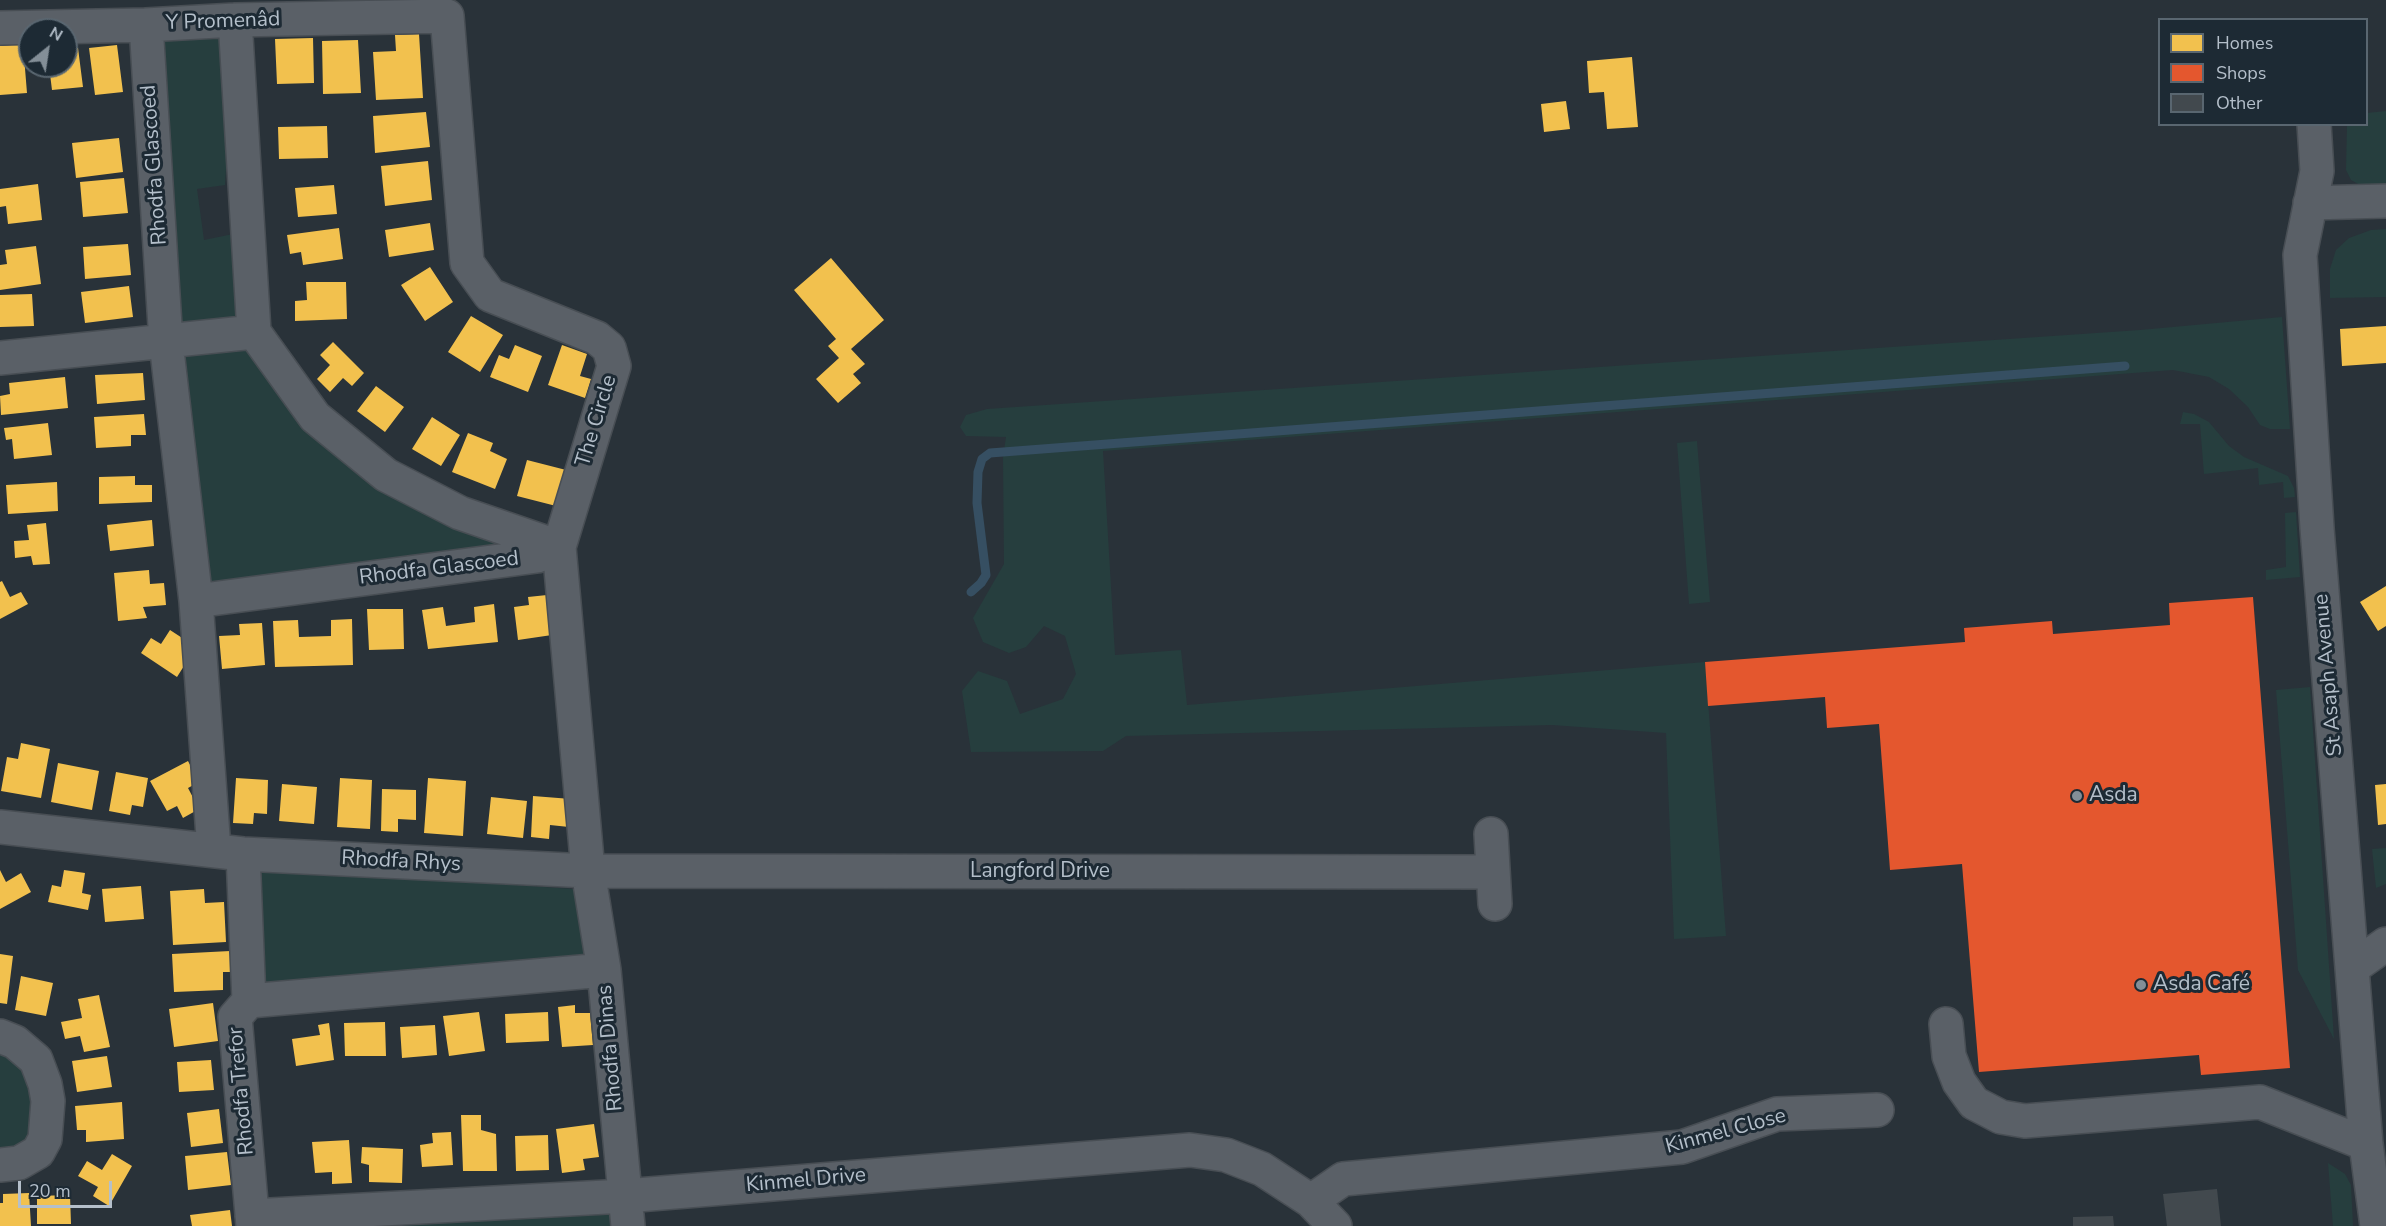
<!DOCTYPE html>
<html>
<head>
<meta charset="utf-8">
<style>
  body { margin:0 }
  #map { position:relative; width:2386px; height:1226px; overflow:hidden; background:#293239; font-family:"Nunito Sans",sans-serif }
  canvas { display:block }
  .legend { position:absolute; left:2158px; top:18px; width:210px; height:108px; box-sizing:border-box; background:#1d2a34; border:2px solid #596670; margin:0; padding:8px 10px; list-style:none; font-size:18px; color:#b4bfca }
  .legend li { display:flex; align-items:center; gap:12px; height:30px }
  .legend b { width:30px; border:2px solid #596670 }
  .north { position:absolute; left:18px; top:18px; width:60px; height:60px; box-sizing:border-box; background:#1d2a34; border:2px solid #596670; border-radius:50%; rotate:30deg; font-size:16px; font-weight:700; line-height:24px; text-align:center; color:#b4bfca }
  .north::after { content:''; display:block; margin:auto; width:21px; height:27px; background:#838e97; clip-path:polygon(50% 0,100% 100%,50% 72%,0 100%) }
  .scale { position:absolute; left:18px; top:1181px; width:94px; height:27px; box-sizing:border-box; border:3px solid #b4bfca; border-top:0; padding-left:8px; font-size:18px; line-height:21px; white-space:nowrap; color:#b4bfca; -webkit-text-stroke:4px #1d2a34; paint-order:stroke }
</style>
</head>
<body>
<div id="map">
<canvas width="2386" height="1226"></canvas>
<ul class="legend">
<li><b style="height:16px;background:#f2c14e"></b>Homes</li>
<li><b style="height:16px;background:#e4572e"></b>Shops</li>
<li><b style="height:16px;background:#42494e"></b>Other</li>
</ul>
<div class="north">N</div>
<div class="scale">20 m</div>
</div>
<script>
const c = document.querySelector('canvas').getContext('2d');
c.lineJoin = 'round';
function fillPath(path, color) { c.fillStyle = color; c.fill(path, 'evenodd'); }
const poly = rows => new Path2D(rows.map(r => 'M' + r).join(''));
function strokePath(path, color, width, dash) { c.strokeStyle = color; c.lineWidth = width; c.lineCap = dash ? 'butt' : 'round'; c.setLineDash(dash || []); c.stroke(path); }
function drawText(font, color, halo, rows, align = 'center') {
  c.font = font + ' "Nunito Sans",sans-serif'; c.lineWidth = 6; c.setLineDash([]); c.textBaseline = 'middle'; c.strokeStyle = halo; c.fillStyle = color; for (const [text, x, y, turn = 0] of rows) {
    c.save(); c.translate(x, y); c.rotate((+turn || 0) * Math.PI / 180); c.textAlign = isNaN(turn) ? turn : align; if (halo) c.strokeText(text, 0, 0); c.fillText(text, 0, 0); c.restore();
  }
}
const green = poly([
  [208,30,223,43,230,104,225,185,197,189,204,240,238,233,239,315,231,324,181,326,159,44,168,31],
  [2386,111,2386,185,2362,186,2351,180,2346,170,2347,125,2366,124,2367,113],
  [2386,229,2386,297,2330,298,2330,269,2336,250,2349,238,2371,230],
  [2282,317,2290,429,2270,429,2260,425,2248,407,2229,389,2209,377,2173,370,1103,451,1115,655,1181,650,1187,705,1705,662,1726,936,1674,939,1666,733,1552,725,1126,736,1103,751,971,752,962,691,978,671,1007,681,1020,714,1063,699,1076,674,1065,636,1044,626,1026,647,1009,653,983,642,973,618,1004,564,1003,457,1006,437,966,436,960,427,966,415,987,409,2140,330],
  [235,344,252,352,289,402,525,545,208,586,183,360,189,349],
  [2183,412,2194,414,2209,422,2229,446,2244,457,2288,476,2294,488,2295,497,2284,498,2283,482,2259,485,2258,468,2204,474,2200,424,2180,424],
  [1697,441,1710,602,1689,604,1677,443],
  [2296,512,2300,577,2266,580,2266,570,2286,567,2285,513],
  [2310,687,2334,1039,2298,970,2276,690],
  [2386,848,2386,884,2376,888,2372,849],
  [270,868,573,889,585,899,595,957,265,985,262,975,259,875],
  [0,1053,9,1056,21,1067,27,1082,33,1116,33,1130,25,1143,0,1156],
  [2328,1163,2345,1174,2351,1185,2353,1226,2333,1226],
  [614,1205,619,1226,288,1226]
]);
const homes = poly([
  [419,34,423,98,376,100,373,52,396,51,395,35],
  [313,38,314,83,277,84,275,39],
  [358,40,361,93,323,94,322,41],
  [23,44,27,93,0,95,0,46],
  [117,45,123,92,95,95,89,48],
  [78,48,83,87,52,90,49,66,66,66,66,49],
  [1632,57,1638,127,1607,129,1604,92,1589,93,1587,61],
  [1566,101,1570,129,1544,132,1541,104],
  [426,112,430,147,375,153,373,116],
  [327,126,328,158,279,159,278,127],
  [119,138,123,172,76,178,72,143],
  [428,161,432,200,385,206,381,166],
  [124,178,128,213,83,217,80,182],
  [38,184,42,220,8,224,6,206,0,207,0,189],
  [334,185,337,214,298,217,295,188],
  [430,223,434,250,389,257,385,230],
  [339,228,343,259,303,265,301,252,290,254,287,235],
  [128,244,131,275,85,279,83,247],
  [36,246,41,284,0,290,0,265,7,264,5,250],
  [831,258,884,320,851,349,865,364,853,374,861,383,838,403,816,379,839,358,828,346,836,339,794,290],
  [430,267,453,302,425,321,401,285],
  [306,282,346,282,347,319,295,321,295,301,307,300],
  [129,286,133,317,85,323,81,292],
  [32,294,34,326,0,327,0,295],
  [471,316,503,335,480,372,448,352],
  [2386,326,2386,363,2342,366,2340,329],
  [333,342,364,373,352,386,343,378,330,392,317,379,330,365,320,355],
  [515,345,542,356,528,392,490,377,499,355,509,359],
  [562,345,587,354,580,376,591,379,585,398,548,385],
  [143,373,145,400,97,404,95,375],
  [65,377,68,408,1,415,0,396,10,394,9,383],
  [376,386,404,407,385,432,357,411],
  [144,414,146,435,131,435,131,446,96,448,94,417],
  [432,417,460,435,441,466,412,449],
  [48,423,52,455,14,459,12,439,6,440,4,428],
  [468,433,493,443,490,451,507,459,495,489,452,472],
  [527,460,570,471,560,507,517,496],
  [135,476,135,485,152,485,152,502,99,504,99,477],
  [57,482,58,511,8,514,6,485],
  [152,520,154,546,110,551,107,525],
  [46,523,50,564,33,565,31,556,15,558,14,541,29,540,27,525],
  [149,570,150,584,164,583,166,605,143,607,147,618,118,621,114,573],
  [2,581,10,597,21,592,28,604,0,619,0,582],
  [2386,586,2386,626,2378,631,2360,602],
  [547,595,552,635,518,640,514,607,529,605,528,597],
  [494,604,498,642,428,649,422,610,443,607,446,626,475,622,474,607],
  [367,609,403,609,404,649,369,650],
  [352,619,353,665,275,667,273,621,298,620,299,637,331,636,331,620],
  [262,623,265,665,222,669,219,636,240,635,239,624],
  [170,630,196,647,177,677,141,653,151,638,161,644],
  [21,743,50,749,41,798,1,791,7,757,18,759],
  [188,761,199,782,188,788,199,809,183,818,177,806,167,811,150,781],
  [58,763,99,771,92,810,51,802],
  [116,772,148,778,143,807,132,805,130,815,109,811],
  [236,778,268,780,267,814,254,813,253,824,233,823],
  [340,778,372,780,370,829,337,827],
  [428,778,466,781,463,836,424,833],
  [282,784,317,787,314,824,279,821],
  [2386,784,2386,824,2378,825,2375,785],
  [382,789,416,790,416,820,398,819,398,832,381,831],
  [533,796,571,799,569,827,550,825,549,839,531,837],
  [491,797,527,801,523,838,487,834],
  [0,870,6,882,21,873,31,892,0,909],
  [64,870,85,873,82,893,91,895,88,910,48,902,52,885,61,887],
  [141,886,144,919,105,922,102,889],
  [204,889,205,903,224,902,226,942,173,945,170,891],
  [230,951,232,972,223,972,223,990,174,992,172,954],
  [0,954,13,956,7,1004,0,1003],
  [21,976,53,983,46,1016,15,1010],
  [99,995,110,1047,84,1052,80,1036,65,1039,61,1022,82,1018,78,999],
  [213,1003,218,1041,174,1047,169,1009],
  [575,1005,575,1013,590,1013,593,1045,562,1047,558,1007],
  [479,1012,485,1051,449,1056,443,1016],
  [548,1012,549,1041,506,1043,505,1014],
  [385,1022,386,1056,345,1056,344,1023],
  [329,1023,334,1060,296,1066,292,1039,320,1035,318,1025],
  [435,1025,437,1055,402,1058,400,1027],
  [107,1056,112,1087,77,1092,72,1061],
  [211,1060,214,1090,179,1092,177,1062],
  [122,1102,124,1139,86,1142,86,1130,77,1130,75,1106],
  [219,1109,223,1143,191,1147,187,1113],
  [461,1115,481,1115,481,1130,496,1134,497,1171,463,1171],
  [594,1124,599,1157,583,1159,585,1170,562,1173,556,1129],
  [451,1132,453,1165,422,1167,420,1145,433,1143,432,1133],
  [548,1135,549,1170,516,1171,515,1136],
  [349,1140,352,1183,332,1184,332,1172,315,1173,312,1142],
  [362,1147,403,1149,402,1183,369,1182,369,1165,361,1163],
  [227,1152,231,1185,188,1190,185,1156],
  [112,1154,132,1166,109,1206,93,1196,98,1187,78,1176,87,1161,102,1170],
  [29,1193,31,1226,0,1226,0,1203,3,1203,3,1194],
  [70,1195,71,1224,37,1224,37,1196],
  [230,1210,232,1226,192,1226,190,1215]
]);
const shops = poly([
  [2253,597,2290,1068,2201,1075,2199,1055,1979,1072,1962,864,1890,870,1879,724,1827,728,1825,697,1708,706,1705,662,1965,642,1964,628,2052,621,2053,634,2170,625,2169,603]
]);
const stream = poly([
  [971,592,981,583,986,575,977,503,978,472,982,459,990,453,2125,366]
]);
const building = poly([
  [2217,1189,2221,1226,2167,1226,2163,1194],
  [2113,1216,2114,1226,2073,1226,2073,1217]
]);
const minor = poly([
  [146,25,166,342,196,601,214,850],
  [0,28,146,25,235,20,447,16,467,263,490,295,597,338,609,348,614,366,559,547,588,871,604,970,628,1226],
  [2314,124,2317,171,2300,255,2317,528,2366,1144,2377,1226],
  [2310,203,2386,201],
  [0,358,254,332],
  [196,601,537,556,559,547,460,513,386,475,315,417,254,332,235,20],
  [0,827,243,854,588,871,1493,872],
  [1491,834,1495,904],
  [243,854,249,1001,235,1017,253,1226],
  [2352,968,2386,944],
  [249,1001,604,970],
  [1946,1024,1949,1056,1959,1082,1974,1103,2001,1117,2025,1121,2260,1102,2366,1144],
  [0,1036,15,1042,36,1060,45,1084,48,1101,45,1139,38,1152,19,1163,0,1165],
  [1311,1201,1343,1179,1682,1147,1777,1114,1877,1110],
  [252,1216,625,1196,1190,1150,1226,1155,1262,1169,1311,1201,1335,1226]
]);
const markers = [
  [2077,796,6,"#838e97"],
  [2141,985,6,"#838e97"]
];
const streetNames = [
  ["Y Promenâd",223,22,-2],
  ["Rhodfa Glascoed",155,165,-94],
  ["The Circle",597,421,-73],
  ["Rhodfa Glascoed",439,569,-7],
  ["St Asaph Avenue",2329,675,-95],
  ["Rhodfa Rhys",401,862,3],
  ["Langford Drive",1040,872],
  ["Rhodfa Dinas",611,1048,-95],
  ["Rhodfa Trefor",242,1091,-95],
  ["Kinmel Close",1726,1132,-15],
  ["Kinmel Drive",806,1181,-5]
];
const poiNames = [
  ["Asda",2089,796],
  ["Asda Café",2153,985]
];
fillPath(green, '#263e3e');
fillPath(homes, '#f2c14e');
fillPath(shops, '#e4572e');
strokePath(stream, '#364f62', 9);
fillPath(building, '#42494e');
strokePath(minor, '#484e54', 36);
strokePath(minor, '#5a6067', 33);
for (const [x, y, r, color] of markers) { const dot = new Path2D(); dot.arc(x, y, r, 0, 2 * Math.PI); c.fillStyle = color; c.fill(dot); strokePath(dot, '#1d2a34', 2); }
drawText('21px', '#b4bfca', '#1d2a34', streetNames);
drawText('21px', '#b4bfca', '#1d2a34', poiNames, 'left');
</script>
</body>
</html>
